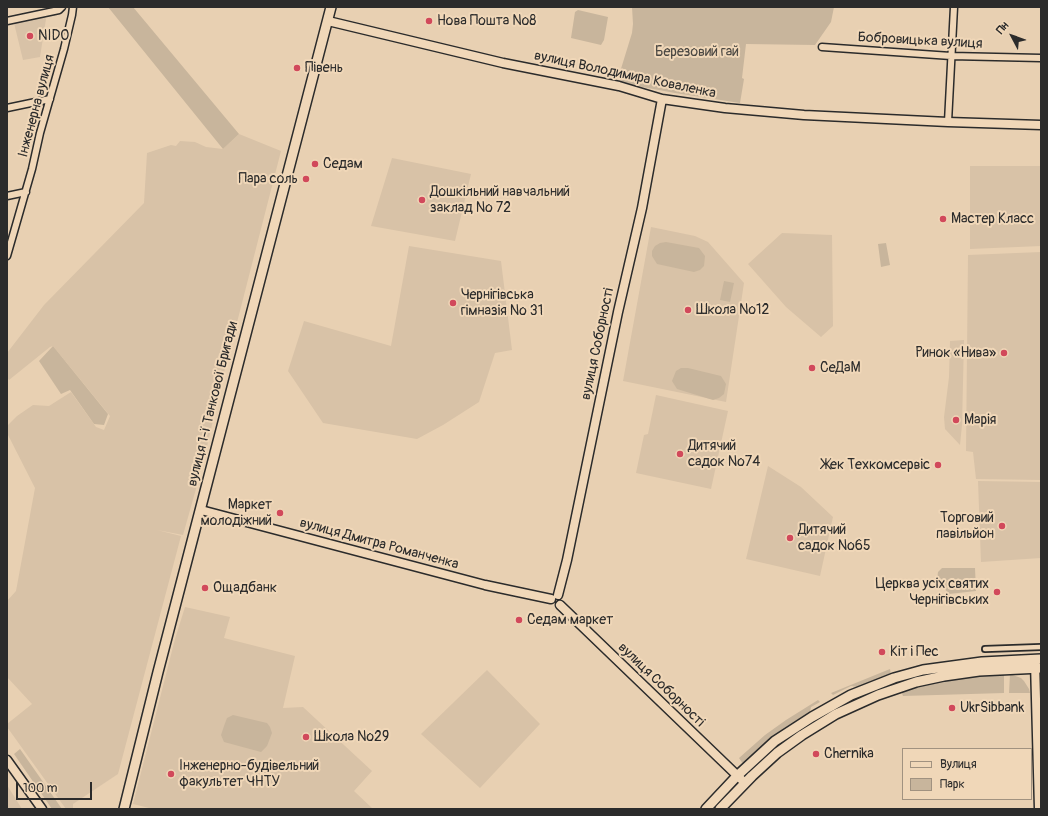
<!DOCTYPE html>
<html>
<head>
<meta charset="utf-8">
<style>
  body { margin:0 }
  #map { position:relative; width:1048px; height:816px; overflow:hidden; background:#e8d0b2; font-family:Pangolin,sans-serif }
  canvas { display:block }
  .frame { position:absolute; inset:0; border:8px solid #2b2b2b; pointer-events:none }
  .legend { position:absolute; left:902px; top:748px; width:130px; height:52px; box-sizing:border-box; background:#f0d7b8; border:1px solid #a19280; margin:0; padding:5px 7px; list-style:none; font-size:12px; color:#2b2b2b }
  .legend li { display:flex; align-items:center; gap:8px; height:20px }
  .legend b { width:20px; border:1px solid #a19280 }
  .north { position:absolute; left:992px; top:16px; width:40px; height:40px; -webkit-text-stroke:3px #f0d7b8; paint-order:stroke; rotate:311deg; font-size:11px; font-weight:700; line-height:16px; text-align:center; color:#2b2b2b }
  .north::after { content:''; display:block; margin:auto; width:14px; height:18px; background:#2b2b2b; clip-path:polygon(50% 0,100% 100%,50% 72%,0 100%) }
  .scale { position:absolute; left:16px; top:782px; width:76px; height:18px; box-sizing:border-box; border:2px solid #2b2b2b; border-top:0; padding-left:5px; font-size:12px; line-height:14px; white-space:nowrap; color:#2b2b2b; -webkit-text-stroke:3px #f0d7b8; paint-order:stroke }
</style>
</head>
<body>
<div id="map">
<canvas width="1048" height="816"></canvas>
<div class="frame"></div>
<ul class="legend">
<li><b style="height:5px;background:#f0d7b8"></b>Вулиця</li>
<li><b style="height:11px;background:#c8b59c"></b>Парк</li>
</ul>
<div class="north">Пн</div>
<div class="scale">100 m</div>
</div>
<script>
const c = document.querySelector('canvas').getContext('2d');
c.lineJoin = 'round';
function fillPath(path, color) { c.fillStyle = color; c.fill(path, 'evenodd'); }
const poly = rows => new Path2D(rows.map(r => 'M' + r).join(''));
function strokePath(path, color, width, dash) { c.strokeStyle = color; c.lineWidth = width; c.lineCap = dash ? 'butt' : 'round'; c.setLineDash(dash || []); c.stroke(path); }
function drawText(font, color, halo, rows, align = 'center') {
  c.font = font + ' Pangolin,sans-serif'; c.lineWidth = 4; c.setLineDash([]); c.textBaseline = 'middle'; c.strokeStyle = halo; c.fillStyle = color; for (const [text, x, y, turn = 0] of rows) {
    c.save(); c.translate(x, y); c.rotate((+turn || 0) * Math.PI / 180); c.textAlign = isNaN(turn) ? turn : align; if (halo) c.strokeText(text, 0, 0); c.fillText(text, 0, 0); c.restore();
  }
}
const built = poly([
  [44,17,46,19,40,57,23,60,14,23],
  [239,134,281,151,223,377,203,464,183,535,157,530,181,536,118,774,73,804,73,809,66,809,7,727,7,724,32,704,7,677,7,601,16,591,35,488,7,433,7,426,17,416,33,405,49,406,71,392,96,427,104,430,110,416,53,346,50,347,9,380,7,377,7,353,44,305,144,203,147,153,171,145,176,146,180,141,195,142,206,147,223,149],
  [392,158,471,174,455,241,371,226],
  [970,166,1041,166,1041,246,970,249],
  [651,227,695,236,708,242,744,283,726,402,623,381],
  [782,233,832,235,833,326,821,337,786,307,748,264],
  [409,246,501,261,512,350,495,353,479,402,443,425,417,439,323,423,288,371,304,321,391,346],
  [1041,252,1041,480,976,479,973,452,966,451,968,255],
  [964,340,962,425,960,445,945,429,944,417,949,377,950,341],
  [656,395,728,411,711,489,636,473,644,435,648,434],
  [768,466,801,487,833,517,820,576,746,559],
  [978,481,1041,482,1041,558,981,562],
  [185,607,230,617,224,638,295,656,283,708,303,707,372,771,354,791,373,809,153,809,133,804,175,639],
  [487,670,540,724,480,788,421,734],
  [7,785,22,809,7,809]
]);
const green = poly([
  [108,7,133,7,239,134,223,149],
  [632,7,834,7,831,22,815,45,746,44,742,78,744,79,740,103,675,93,621,83,620,72,632,33,633,24],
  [578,10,608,17,604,40,601,45,571,38,575,12],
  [666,242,699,248,705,256,704,266,700,270,694,272,657,264,652,256,652,251,655,246,660,243],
  [886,243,890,265,881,267,878,244],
  [724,281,734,283,730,302,720,300],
  [53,346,108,414,104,425,94,424,70,390,61,394,39,361],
  [681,368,688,368,721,376,726,384,724,394,719,398,713,400,677,389,672,381,676,371],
  [942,568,975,568,976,591,949,594,937,580,938,572],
  [890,669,891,674,858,687,851,686,833,695,831,693],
  [1010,674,1021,678,1024,681,1029,689,1030,693,1009,693],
  [1004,675,1004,693,903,696,901,691,956,677],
  [892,683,892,686,822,717,810,725,779,746,752,770,750,769,775,745,830,710],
  [818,700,820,702,811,707,810,712,789,725,769,739,743,764,739,758,765,735,786,720],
  [233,715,267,723,270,727,272,733,267,746,261,752,224,742,221,735,224,726,227,718],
  [20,749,62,809,52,809,14,754]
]);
const pedestrian = poly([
  [985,649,1041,647]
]);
const minor = poly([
  [7,21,59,10,62,7],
  [822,47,951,56,1041,58],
  [7,108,50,99],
  [948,122,954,7],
  [7,196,26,192],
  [7,256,32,169,40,133,64,49,72,15,73,7]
]);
const tertiary = poly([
  [328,21,503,63,619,86,662,99,725,108,804,115,948,122,1041,125],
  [201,510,485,585,551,599],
  [558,595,567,560,618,312,642,208,662,99],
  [560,605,745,783],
  [1035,662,1039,809],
  [7,760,42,809]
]);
const secondary = poly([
  [124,809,158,672,331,7],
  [706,809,737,776,775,741,812,717,851,695,894,678,923,670,982,662,1041,659],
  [720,809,752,776,777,753,802,735,836,714,878,695,916,682,944,676,979,671,1041,668]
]);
const markers = [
  [429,21,4,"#d1495b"],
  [30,36,4,"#d1495b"],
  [297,68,4,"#d1495b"],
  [315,164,4,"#d1495b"],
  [306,179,4,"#d1495b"],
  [422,200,4,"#d1495b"],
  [943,219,4,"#d1495b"],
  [453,303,4,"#d1495b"],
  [688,310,4,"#d1495b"],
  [1004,353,4,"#d1495b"],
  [812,368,4,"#d1495b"],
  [956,420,4,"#d1495b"],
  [680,454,4,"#d1495b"],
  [938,465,4,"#d1495b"],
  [280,513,4,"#d1495b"],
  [1002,526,4,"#d1495b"],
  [790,538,4,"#d1495b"],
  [205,588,4,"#d1495b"],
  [997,592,4,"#d1495b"],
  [519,620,4,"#d1495b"],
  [882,652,4,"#d1495b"],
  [952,708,4,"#d1495b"],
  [306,737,4,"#d1495b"],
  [816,754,4,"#d1495b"],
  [171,774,4,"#d1495b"]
];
const poiNames = [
  ["Нова Пошта №8",437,21],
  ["NIDO",38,36],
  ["Півень",305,68],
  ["Седам",323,164],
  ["Пара соль",298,179,"right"],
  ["Дошкільний навчальний",430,192],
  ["заклад № 72",430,208],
  ["Мастер Класс",951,219],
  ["Чернігівська",461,295],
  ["гімназія № 31",461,311],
  ["Школа №12",696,310],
  ["Ринок «Нива»",996,353,"right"],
  ["СеДаМ",820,368],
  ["Марія",964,420],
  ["Дитячий",688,446],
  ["садок №74",688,462],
  ["Жек Техкомсервіс",930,465,"right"],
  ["Маркет",272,505,"right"],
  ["молодіжний",272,521,"right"],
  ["Торговий",994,518,"right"],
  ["павільйон",994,534,"right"],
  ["Дитячий",798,530],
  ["садок №65",798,546],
  ["Церква усіх святих",989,584,"right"],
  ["Чернігівських",989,600,"right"],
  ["Ощадбанк",213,588],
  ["Седам маркет",527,620],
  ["Кіт і Пес",890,652],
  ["UkrSibbank",960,708],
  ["Школа №29",314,737],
  ["Chernika",824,754],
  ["Інженерно-будівельний",179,766],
  ["факультет ЧНТУ",179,782]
];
const streetNames = [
  ["Бобровицька вулиця",920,41,3],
  ["вулиця Володимира Коваленка",625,75,12],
  ["Інженерна вулиця",37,106,-75],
  ["вулиця Соборності",598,344,-78],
  ["вулиця 1-ї Танкової Бригади",213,404,-76],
  ["вулиця Дмитра Романченка",379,544,15],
  ["вулиця Соборності",661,685,44]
];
const parkNames = [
  ["Березовий гай",697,52]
];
fillPath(built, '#d8c2a7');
fillPath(green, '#c8b59c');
strokePath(pedestrian, '#2b2b2b', 8);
strokePath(minor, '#2b2b2b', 9);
strokePath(tertiary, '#2b2b2b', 11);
strokePath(secondary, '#2b2b2b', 12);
strokePath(pedestrian, '#f0d7b8', 4.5);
strokePath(minor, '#f0d7b8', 6);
strokePath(tertiary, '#f0d7b8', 8);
strokePath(secondary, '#f0d7b8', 9);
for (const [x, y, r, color] of markers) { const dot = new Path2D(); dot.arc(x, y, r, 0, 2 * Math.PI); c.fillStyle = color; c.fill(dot); strokePath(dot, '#f0d7b8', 1.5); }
drawText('14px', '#2b2b2b', '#f0d7b8', poiNames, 'left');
drawText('14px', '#2b2b2b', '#f0d7b8', streetNames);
drawText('14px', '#4a4742', '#f0d7b8', parkNames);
</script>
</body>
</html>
